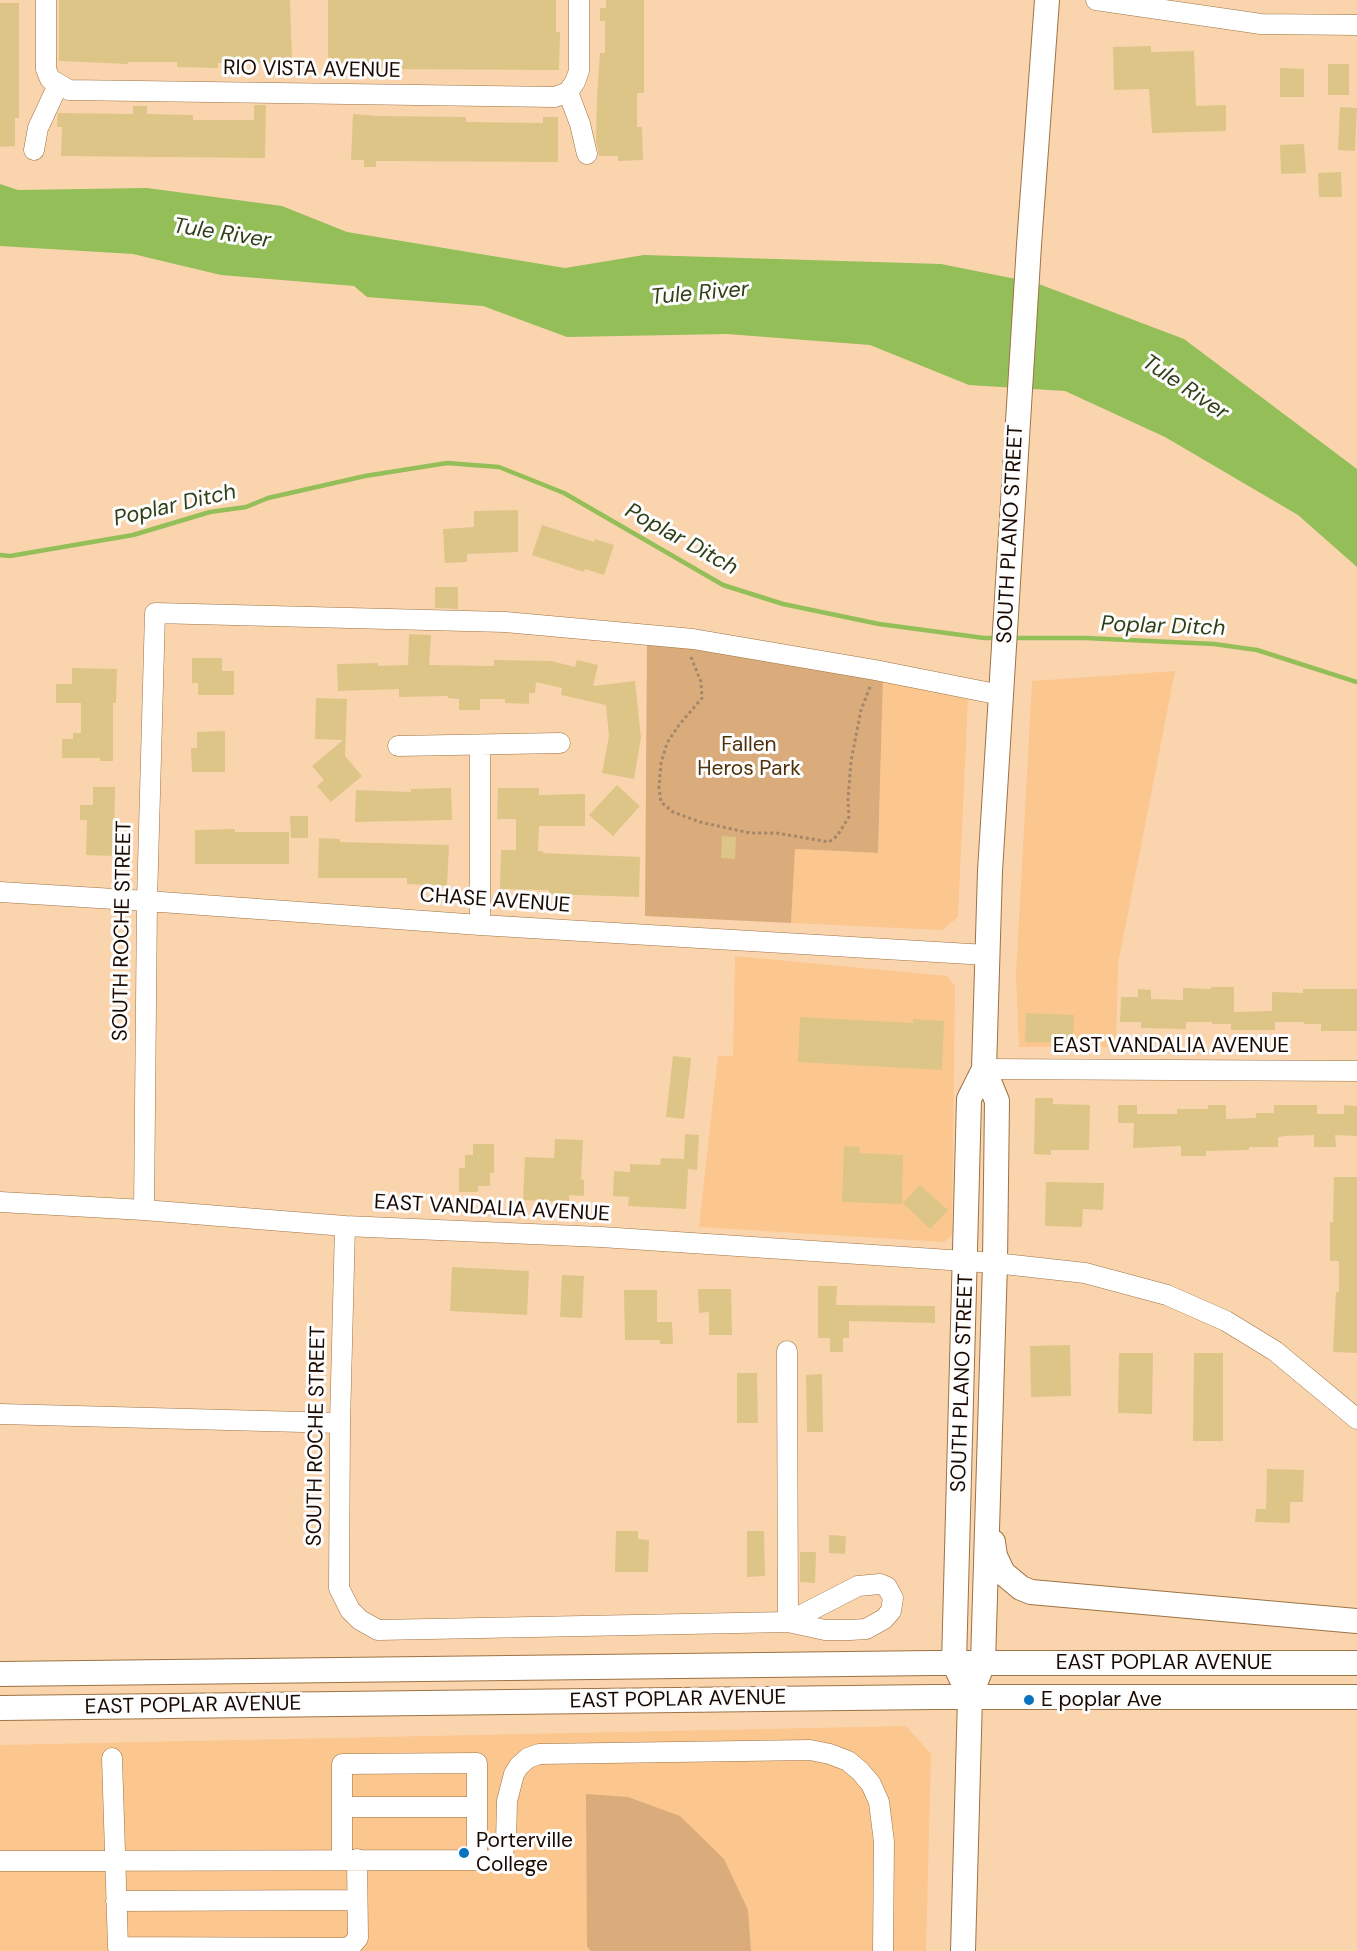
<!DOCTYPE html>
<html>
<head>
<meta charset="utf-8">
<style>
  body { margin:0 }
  canvas { display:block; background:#fad4ad }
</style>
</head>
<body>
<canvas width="1357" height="1951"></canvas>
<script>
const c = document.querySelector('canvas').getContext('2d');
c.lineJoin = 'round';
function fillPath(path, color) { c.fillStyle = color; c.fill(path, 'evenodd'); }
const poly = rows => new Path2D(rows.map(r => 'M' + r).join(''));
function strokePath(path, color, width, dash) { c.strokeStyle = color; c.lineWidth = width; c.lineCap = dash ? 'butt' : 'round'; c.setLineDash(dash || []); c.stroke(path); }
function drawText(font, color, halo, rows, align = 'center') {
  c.font = font + ' "DM Sans",sans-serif'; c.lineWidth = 6; c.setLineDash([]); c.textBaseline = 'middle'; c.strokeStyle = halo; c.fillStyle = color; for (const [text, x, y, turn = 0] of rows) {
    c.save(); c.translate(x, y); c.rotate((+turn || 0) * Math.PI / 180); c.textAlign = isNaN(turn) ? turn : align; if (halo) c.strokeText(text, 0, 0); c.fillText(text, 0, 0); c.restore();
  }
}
const built = poly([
  [1175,671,1118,964,1116,1047,1019,1047,1016,976,1032,681],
  [883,678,968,698,958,917,942,930,791,923,795,849,878,853],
  [735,956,947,976,955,986,952,1235,944,1242,699,1227,718,1056,733,1056],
  [906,1726,931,1754,926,1951,0,1951,0,1745]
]);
const green = poly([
  [647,639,883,678,878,853,795,849,791,923,645,916],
  [586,1794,628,1797,680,1816,724,1859,748,1910,751,1951,591,1951,587,1947]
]);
const water = poly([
  [0,184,18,190,147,188,282,206,347,232,565,268,644,255,941,264,1036,283,1184,339,1357,469,1357,567,1298,515,1165,437,1065,391,969,385,870,345,727,334,567,337,483,306,367,297,354,286,221,275,133,254,0,246]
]);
const stream = poly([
  [0,555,10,556,133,535,210,512,246,507,268,498,365,476,447,463,499,467,564,493,723,585,783,604,879,624,984,638,997,638],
  [1011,638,1085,638,1214,644,1257,650,1357,682]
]);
const building = poly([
  [59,0,290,0,292,63,218,63,218,68,177,67,177,62,128,62,128,64,59,61],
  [328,0,556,0,556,32,560,32,559,70,371,69,371,64,328,63],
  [606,0,644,0,644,93,637,93,637,127,642,127,643,160,618,161,618,156,599,156,596,141,597,96,600,53,605,53,605,21,600,21,600,8,606,8],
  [0,3,19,3,19,118,15,118,15,146,0,147],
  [1151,46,1151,52,1194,51,1196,106,1226,105,1226,131,1152,133,1149,89,1114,90,1113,47],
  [1328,64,1349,64,1349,95,1328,95],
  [1280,68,1304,69,1304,97,1280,97],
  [254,105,266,105,265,158,61,156,62,127,57,127,58,113,133,114,133,106,147,106,147,114,193,115,193,120,254,120],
  [1340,107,1357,108,1355,151,1338,150],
  [353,114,378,116,466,117,466,122,543,123,543,117,558,117,558,162,376,161,376,167,364,167,364,160,351,160],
  [1304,144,1306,173,1281,174,1280,145],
  [1341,172,1342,197,1319,197,1318,173],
  [518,510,518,552,467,554,467,562,445,563,443,529,474,527,474,511],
  [542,525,594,542,595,539,614,545,604,575,585,569,584,572,532,555],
  [435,587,458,587,458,609,435,608],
  [409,634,431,635,429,665,494,666,494,660,551,661,575,667,577,660,598,665,593,686,635,681,641,738,634,779,602,773,609,736,606,705,561,695,562,688,536,682,535,693,529,693,529,704,505,703,505,699,480,699,480,710,459,710,459,699,448,698,448,696,399,697,399,689,338,691,337,664,378,663,378,666,408,665],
  [192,658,222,658,222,671,234,671,234,695,198,695,198,683,192,683],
  [72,668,117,669,116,703,113,703,113,761,100,761,100,758,62,758,62,739,73,739,73,733,81,733,81,703,56,703,56,684,72,684],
  [316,698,347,699,345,756,362,776,331,802,317,786,324,780,312,766,343,740,315,739],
  [225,731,225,772,192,772,191,748,197,748,197,732],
  [617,785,640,806,613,836,589,815],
  [93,787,115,787,114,856,86,855,87,820,80,820,80,805,93,805],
  [451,788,452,820,355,822,356,790,411,792,411,789],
  [498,788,539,788,539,795,585,794,585,826,539,826,538,851,543,851,543,853,640,857,639,897,549,894,549,890,500,889,501,850,516,850,516,819,497,819],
  [290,816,308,816,308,838,291,838],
  [235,829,235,832,289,832,289,864,195,864,195,830],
  [722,836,736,837,735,859,721,858],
  [319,838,340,839,340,842,449,845,447,886,407,884,407,878,318,878],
  [1211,987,1234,987,1234,1012,1272,1011,1272,992,1303,993,1303,989,1357,989,1357,1031,1321,1031,1321,1024,1304,1024,1304,1022,1275,1022,1275,1030,1231,1030,1231,1024,1212,1024,1212,1022,1186,1022,1186,1029,1141,1028,1141,1022,1120,1022,1121,997,1138,997,1138,989,1151,990,1151,999,1183,1000,1183,988,1211,989],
  [1026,1013,1074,1015,1073,1043,1025,1042],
  [800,1017,913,1023,913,1019,944,1021,942,1070,798,1062],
  [673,1056,691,1058,684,1119,666,1117],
  [1035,1098,1053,1098,1053,1104,1090,1105,1089,1150,1051,1150,1051,1155,1034,1154],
  [1118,1105,1137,1105,1137,1114,1177,1114,1177,1109,1208,1109,1208,1105,1226,1105,1226,1119,1256,1118,1256,1113,1274,1113,1274,1105,1317,1105,1317,1114,1344,1114,1344,1105,1357,1106,1357,1136,1335,1135,1336,1147,1314,1147,1314,1135,1286,1136,1278,1137,1278,1147,1249,1147,1249,1150,1206,1151,1206,1156,1181,1156,1181,1146,1133,1148,1134,1123,1118,1123],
  [685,1134,699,1135,697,1170,688,1169,686,1209,628,1206,629,1197,613,1196,614,1171,630,1172,630,1164,660,1165,661,1158,684,1159],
  [555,1139,583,1140,581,1179,584,1180,584,1196,569,1195,569,1202,523,1200,525,1157,554,1158],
  [473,1144,494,1144,494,1173,490,1173,490,1186,478,1186,478,1192,459,1192,459,1168,465,1168,465,1155,473,1155],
  [844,1146,860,1147,859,1153,903,1155,902,1204,842,1202],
  [1334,1177,1357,1177,1357,1353,1333,1352,1336,1292,1339,1292,1339,1261,1330,1261,1330,1222,1333,1222],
  [1046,1182,1104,1183,1103,1210,1083,1209,1082,1227,1045,1226],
  [920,1185,948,1210,930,1229,903,1203],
  [452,1267,529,1271,527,1315,450,1311],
  [562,1275,584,1276,582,1318,560,1317],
  [818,1286,837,1286,836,1305,935,1306,935,1323,849,1321,849,1338,843,1338,843,1352,830,1352,830,1338,818,1338],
  [698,1289,731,1289,732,1335,709,1335,709,1312,699,1313],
  [624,1290,657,1290,657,1322,672,1322,673,1344,660,1344,660,1340,625,1340],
  [1070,1345,1071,1396,1031,1397,1030,1346],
  [1119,1353,1153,1353,1152,1414,1118,1413],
  [1194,1353,1223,1353,1223,1441,1193,1441],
  [737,1373,757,1373,758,1423,737,1423],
  [822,1374,823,1432,807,1432,806,1375],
  [1267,1469,1304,1470,1303,1502,1290,1502,1290,1523,1255,1522,1256,1509,1266,1509],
  [616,1531,638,1531,638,1539,649,1540,648,1572,615,1572],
  [747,1531,764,1531,765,1576,747,1577],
  [829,1535,846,1536,845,1554,829,1553],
  [800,1552,816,1552,815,1583,800,1582]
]);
const path = poly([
  [691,657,701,682,702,698,679,725,667,743,661,763,659,788,661,802,673,812,700,822,750,833,776,833,829,842,837,836,849,817,848,799,851,761,861,710,870,687]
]);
const minor = poly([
  [46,0,46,69,50,79,69,90,555,97,568,92,575,82,579,71,579,0],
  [1096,0,1261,24,1357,25],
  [568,92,580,124,587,154],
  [34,150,38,128,58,85],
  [398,746,560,743],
  [0,892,147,901,480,925,987,955],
  [480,925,480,746],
  [984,1069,1357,1071],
  [0,1202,144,1210,345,1226,601,1237,995,1263,1085,1273,1167,1295,1226,1321,1275,1351,1357,1419],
  [144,1210,147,901,155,613,505,622,693,639,875,670,1001,695],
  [345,1226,340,1423,339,1588,350,1610,360,1620,378,1630,788,1622,825,1630,850,1630,866,1629,884,1619,891,1611,893,1598,887,1587,880,1584,858,1586,788,1622],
  [787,1351,788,1622],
  [0,1414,340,1423],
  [112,1758,118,1947,344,1948,351,1946,358,1938,357,1859],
  [343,1807,477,1807],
  [342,1859,342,1764,477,1763,477,1859],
  [0,1861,492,1860,503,1851,506,1843,507,1801,514,1774,519,1766,528,1758,539,1754,810,1750,830,1754,848,1761,860,1771,871,1784,879,1802,884,1842,883,1951],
  [116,1901,357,1900]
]);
const major = poly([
  [993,1542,995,1556,1003,1573,1021,1588,1031,1592,1357,1621],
  [0,1674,933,1663,1357,1663],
  [961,1678,954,1663,969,1099,984,1069],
  [0,1708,933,1697,1357,1697],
  [963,1951,970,1697,983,1663,995,1263,997,1101,984,1069,990,871,1029,245,1047,0]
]);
const markers = [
  [1029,1700,6,"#0872be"],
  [464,1853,6,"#0872be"]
];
const streetNames = [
  ["RIO VISTA AVENUE",312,70,1],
  ["SOUTH PLANO STREET",1011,534,-87],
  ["CHASE AVENUE",495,901,4],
  ["SOUTH ROCHE STREET",123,931,-89],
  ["EAST VANDALIA AVENUE",1171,1046],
  ["EAST VANDALIA AVENUE",492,1209,3],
  ["SOUTH PLANO STREET",963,1383,-88],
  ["SOUTH ROCHE STREET",317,1436,-89],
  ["EAST POPLAR AVENUE",1164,1663],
  ["EAST POPLAR AVENUE",678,1700,-1],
  ["EAST POPLAR AVENUE",193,1706,-1]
];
const parkNames = [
  ["Fallen",749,745],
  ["Heros Park",749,769]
];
const poiNames = [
  ["E poplar Ave",1041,1700],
  ["Porterville",476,1841],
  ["College",476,1865]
];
const waterNames = [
  ["Tule River",222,234,9],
  ["Tule River",700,294,-5],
  ["Tule River",1185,388,34],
  ["Poplar Ditch",175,506,-13],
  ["Poplar Ditch",681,540,29],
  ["Poplar Ditch",1163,627,2]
];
fillPath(built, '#fbc78f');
fillPath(green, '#daac7b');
fillPath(water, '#93be58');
strokePath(stream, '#93be58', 4.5);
fillPath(building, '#ddc588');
strokePath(minor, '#9d7344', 21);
strokePath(major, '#9d7344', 26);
strokePath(path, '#a4876b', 3, [3, 3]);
strokePath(minor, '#fff', 20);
strokePath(major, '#fff', 24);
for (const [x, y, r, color] of markers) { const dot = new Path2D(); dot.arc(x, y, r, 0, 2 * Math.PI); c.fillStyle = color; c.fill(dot); strokePath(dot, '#fdfdfd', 2); }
drawText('21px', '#190900', '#fdfdfd', streetNames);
drawText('21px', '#4f3109', '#fdfdfd', parkNames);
drawText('21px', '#190900', '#fdfdfd', poiNames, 'left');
drawText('italic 22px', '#2f4017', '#fdfdfd', waterNames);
</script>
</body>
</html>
